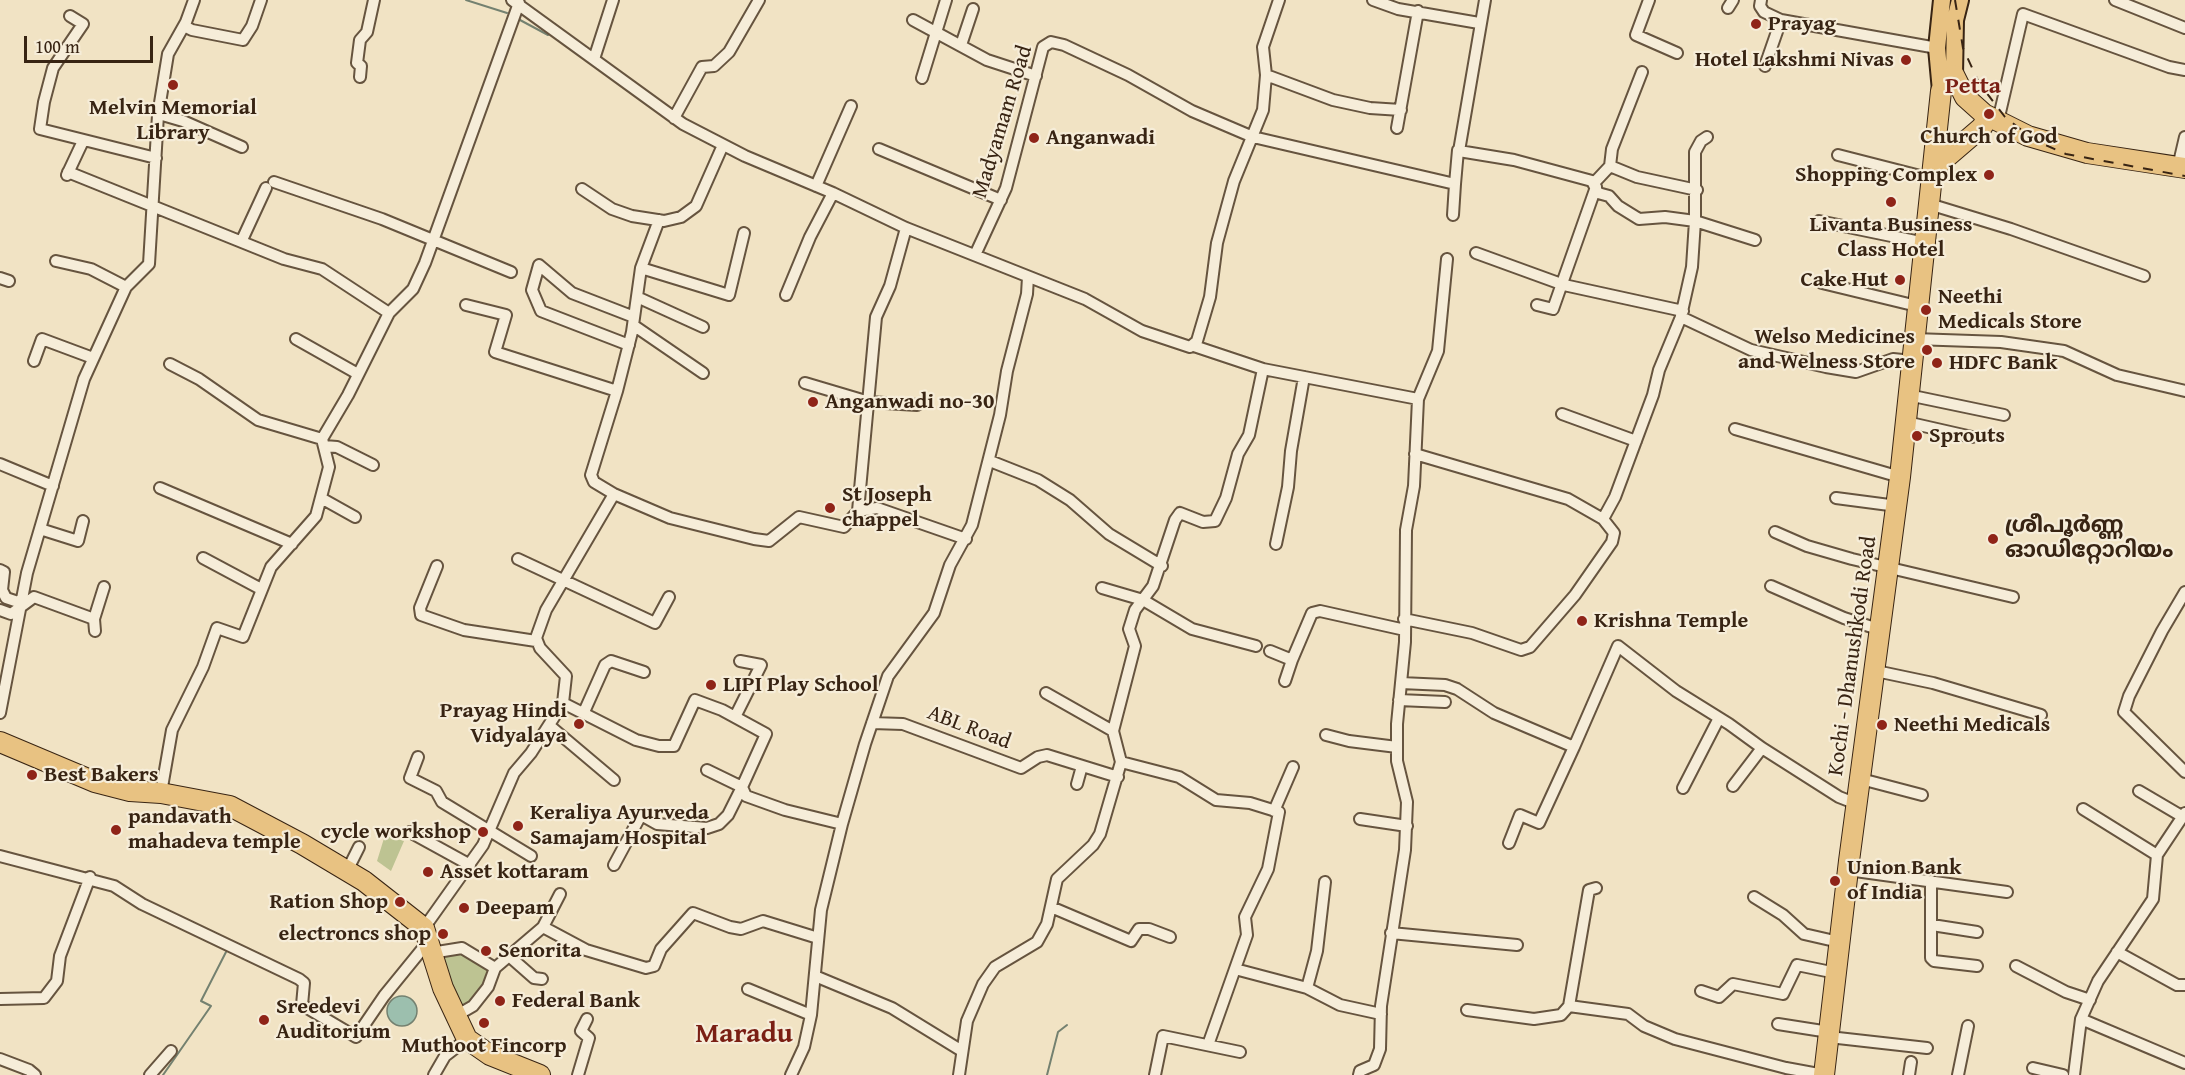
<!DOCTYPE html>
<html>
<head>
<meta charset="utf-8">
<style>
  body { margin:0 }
  #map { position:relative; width:2185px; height:1075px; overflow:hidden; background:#f1e3c4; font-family:"Gentium Book Plus",serif }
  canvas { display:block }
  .scale { position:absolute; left:24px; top:36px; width:129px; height:27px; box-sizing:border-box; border:3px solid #382413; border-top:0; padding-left:8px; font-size:18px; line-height:21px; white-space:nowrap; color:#382413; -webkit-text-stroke:4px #f6edd9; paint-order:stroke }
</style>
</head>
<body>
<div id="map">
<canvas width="2185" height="1075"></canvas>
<div class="scale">100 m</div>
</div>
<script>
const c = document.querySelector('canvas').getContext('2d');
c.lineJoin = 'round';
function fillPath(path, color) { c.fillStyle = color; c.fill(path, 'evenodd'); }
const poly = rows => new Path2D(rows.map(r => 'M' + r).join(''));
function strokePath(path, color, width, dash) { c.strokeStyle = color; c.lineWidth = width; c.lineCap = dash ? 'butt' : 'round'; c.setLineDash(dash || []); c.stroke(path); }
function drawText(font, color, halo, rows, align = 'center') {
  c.font = font + ' "Gentium Book Plus","Noto Sans Malayalam",serif'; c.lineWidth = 4.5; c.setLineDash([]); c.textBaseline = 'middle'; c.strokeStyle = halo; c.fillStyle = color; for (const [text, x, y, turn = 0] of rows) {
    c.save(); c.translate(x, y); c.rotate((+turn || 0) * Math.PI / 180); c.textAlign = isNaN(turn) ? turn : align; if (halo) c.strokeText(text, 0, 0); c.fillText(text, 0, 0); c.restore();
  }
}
const green = poly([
  [385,835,404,841,391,871,377,861],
  [455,951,487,964,490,979,480,997,459,1009,442,967,444,952]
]);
const water = poly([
  '387 1011a15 15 0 1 1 30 0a15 15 0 1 1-30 0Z'
]);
const stream = poly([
  [466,0,507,13],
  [520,20,548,35],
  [163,1075,211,1006,201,1001,226,952],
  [1047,1075,1058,1032,1067,1025]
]);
const street = poly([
  [512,0,683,124,745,156,833,193,906,228,1085,299,1142,331,1190,347,1197,341,1210,297,1217,243,1234,181,1263,110,1266,75,1263,47,1279,0],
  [1373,0,1398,9,1479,23],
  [1485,0,1459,151,1514,160,1592,181,1598,193,1609,196,1618,206,1639,219,1665,217,1695,221,1695,152,1701,141,1707,137],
  [1649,0,1636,35,1677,53],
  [1761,0,1760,6,1764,12,1781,20,1937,48],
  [2115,0,2185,28],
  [1728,8,1733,0],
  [70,16,83,24,53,68,44,102,40,129,156,158],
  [913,20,987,60,1036,76],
  [184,26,192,30,243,40,252,26,261,0],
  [961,45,973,9],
  [594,59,613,0],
  [1765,66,1781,20],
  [1266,75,1333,100,1370,108,1401,110],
  [360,77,361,66,357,63,360,40,367,32,374,0],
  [922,78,946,0],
  [159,114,183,121,242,147],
  [674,118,702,67,714,66,729,52,759,0],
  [1998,121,2023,14,2169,67,2185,70],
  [1397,128,1418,11],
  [879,149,1001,200],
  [1838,155,1932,179],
  [1610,166,1612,149,1642,72],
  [2178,167,2185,137],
  [68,172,284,259,322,269,389,313],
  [67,175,83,141],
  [274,182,382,219,511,272],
  [1594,183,1610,166,1637,177,1697,190],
  [816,186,851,106],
  [582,189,612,209,632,216,664,221,681,217,696,206,723,145],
  [1929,204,2011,229,2144,276],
  [1453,215,1455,184],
  [659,220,641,268,632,332,617,391,591,475,594,482,614,494,670,518,754,539,769,541,799,517,844,527,858,511,877,508,966,539],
  [1819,221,1925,243],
  [242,240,266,188],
  [1476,253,1564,285,1683,311],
  [975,255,1006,188,1043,47,1051,42,1064,45,1128,75,1192,111,1253,137,1455,184,1458,150],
  [56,261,91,269,126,287],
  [641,268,729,295,744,233],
  [0,278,9,281],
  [1822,283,1917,306],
  [786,295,810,237,833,193],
  [637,297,703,327],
  [466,305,506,315,495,352,617,391],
  [1537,305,1553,309,1596,187],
  [1681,316,1692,267,1695,221,1755,240],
  [633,325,703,373],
  [296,339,358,374],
  [1914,339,2001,342,2064,351,2117,375,2185,391],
  [629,345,541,311,532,290,539,265,572,293,634,317],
  [1194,346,1263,369,1418,399,1414,486,1406,530,1405,642,1397,724,1397,761,1407,802,1405,850,1381,1006,1380,1049,1374,1065,1360,1071,1359,1075],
  [34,361,42,339,93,358],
  [170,364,199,379,258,420,322,439],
  [805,383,869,402,917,405],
  [1908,395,2004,415],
  [1418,399,1438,351,1447,259],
  [1562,414,1636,441],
  [1906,422,1972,437],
  [1735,429,1900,477],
  [324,446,337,447,373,465],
  [1415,454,1568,499,1603,519,1615,497,1653,395,1659,370,1681,317,1751,350,1826,367,1856,372,1893,359,1912,361],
  [990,461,1038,480,1070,500,1109,534,1162,566],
  [0,464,53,486],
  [160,488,292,544],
  [321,498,355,517],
  [1836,498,1897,506],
  [858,511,876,317,890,286,906,228],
  [40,529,78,541,83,521],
  [1775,532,1807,546,1852,559,2013,597],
  [1276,544,1288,487,1291,451,1304,377],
  [203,558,261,589],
  [518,559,655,623,669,597],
  [437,566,420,608,421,615,464,630,536,641],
  [0,570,4,572,2,590,6,598,21,603],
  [1771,586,1844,618,1881,630],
  [1102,588,1143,600,1192,629,1256,646],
  [2185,592,2162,631,2129,696,2124,712,2185,772],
  [0,610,11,614,34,597,94,619,104,587],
  [94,619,95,631],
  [1404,619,1472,633,1521,650,1530,647,1575,595,1612,542,1614,533,1603,519],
  [1270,651,1292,660,1312,613,1320,611,1405,630],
  [1876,671,1933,683,2041,715],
  [1285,681,1292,660],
  [1401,683,1445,685,1457,689,1494,713,1574,747,1618,646,1676,691,1729,724,1762,748,1839,797,1857,804],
  [1046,693,1113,731],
  [1399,700,1445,702],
  [563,703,566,676,540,648,536,638,546,610,614,494],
  [584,712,605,665,611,661,644,672],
  [0,713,27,573,84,379,126,287,149,264,158,115,168,54,186,22,194,0],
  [735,717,761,665,740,661],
  [872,723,903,724,1021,768,1038,757,1047,755,1118,777],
  [550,726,614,780],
  [1326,735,1349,741,1397,747],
  [418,757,410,778,436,791,442,802,531,856],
  [1121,762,1179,777,1216,800,1250,803,1279,812,1268,869,1245,917,1247,935,1208,1045],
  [1861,779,1922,795],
  [1077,784,1082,766],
  [1733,786,1762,748],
  [1683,788,1719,718],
  [2139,791,2183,817],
  [161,793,172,730,203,667,217,628,243,637,271,567,316,516,329,467,322,439,348,395,389,313,413,289,425,263,519,3],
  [2083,809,2157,855],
  [1274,811,1293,767],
  [1360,819,1407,826],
  [410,832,470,865],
  [1509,843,1520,815,1539,823,1574,747],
  [0,856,114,886,142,904,299,979,304,983,302,1005,356,1037,384,996,428,942],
  [614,865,641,815,657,824,707,828,719,824,728,815,742,787,707,770],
  [1848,870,2007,892],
  [347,871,359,847],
  [1931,881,1931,958,1934,961,1977,966],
  [1325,882,1317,951,1307,988,1340,1005,1381,1014],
  [1754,897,1783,915,1804,934,1839,942],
  [1051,907,1131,941,1139,929,1149,929,1170,937],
  [1932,925,1977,932],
  [543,927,560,894],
  [424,928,483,845,514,773,531,753,563,703,636,740,659,746,674,746,695,700,722,710,766,734,742,787,746,796,785,810,842,824,865,744,888,676,934,613,950,565,972,525,1000,415,1007,371,1027,294,1028,277],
  [1391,933,1517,945],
  [2117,952,2177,985,2185,985],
  [431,953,462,948,495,968],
  [509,956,534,978,542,979],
  [2016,966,2066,992,2090,1000],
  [1235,969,1307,988],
  [815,976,892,1008,962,1051],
  [748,989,811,1015],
  [1701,991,1719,997,1733,984,1783,994,1797,965,1836,973],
  [0,999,44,998,57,981,60,956,90,877],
  [1569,1006,1589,890,1596,888],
  [1467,1010,1534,1019,1561,1015,1569,1006,1628,1014,1644,1026,1675,1039,1786,1068,1824,1075],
  [454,1017,473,1006,488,987,495,968,543,927,586,950,646,968,654,966,661,949,693,913,730,927,741,929,763,921,818,938],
  [2081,1019,2185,1063],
  [1778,1024,1829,1032],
  [1829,1037,1927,1048],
  [0,1059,29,1070,35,1075],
  [2033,1068,2063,1075],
  [150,1075,171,1051],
  [434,1075,445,1056,467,1039],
  [578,1075,589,1038,581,1031,587,1019],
  [791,1075,804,1047,811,1015,821,910,842,824],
  [959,1075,967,1021,983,984,995,967,1037,942,1047,924,1057,879,1093,845,1100,834,1121,762,1113,731,1135,646,1129,629,1135,610,1153,586,1175,520,1180,513,1203,522,1215,521,1226,498,1238,454,1249,435,1263,369],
  [1155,1075,1163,1036,1240,1052],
  [1909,1075,1911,1062],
  [1958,1075,1968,1026],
  [2074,1075,2081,1019,2098,981,2153,899,2157,855,2185,813]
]);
const primary = poly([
  [1954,75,1955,20,1960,0],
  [1941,91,1937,48,1942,0]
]);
const highway = poly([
  [1933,169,1982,127,1988,117],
  [0,742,95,782,130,791,161,793,230,806,302,844,364,881,424,928,443,988,467,1039,490,1055,540,1075],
  [1824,1075,1849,861,1900,477,1941,91,1954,75,1965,97,1984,114,2028,136,2087,153,2185,168]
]);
const rail = poly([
  [1955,0,1963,48,1979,83,2005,117,2019,128,2041,143,2066,154,2185,176]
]);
const markers = [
  [1756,24,6,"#8f2418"],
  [1906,60,6,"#8f2418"],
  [173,85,6,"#8f2418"],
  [1989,114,6,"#8f2418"],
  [1034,138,6,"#8f2418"],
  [1989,175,6,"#8f2418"],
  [1891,202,6,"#8f2418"],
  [1900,280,6,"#8f2418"],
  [1926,310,6,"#8f2418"],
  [1927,350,6,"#8f2418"],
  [1937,363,6,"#8f2418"],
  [813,402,6,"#8f2418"],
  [1917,436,6,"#8f2418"],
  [830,508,6,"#8f2418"],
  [1993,539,6,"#8f2418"],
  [1582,621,6,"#8f2418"],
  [711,685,6,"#8f2418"],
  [579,724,6,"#8f2418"],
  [1882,725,6,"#8f2418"],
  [32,775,6,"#8f2418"],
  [518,826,6,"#8f2418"],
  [116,830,6,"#8f2418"],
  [483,832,6,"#8f2418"],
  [428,872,6,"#8f2418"],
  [1835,881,6,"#8f2418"],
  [400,902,6,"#8f2418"],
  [464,908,6,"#8f2418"],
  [443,934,6,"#8f2418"],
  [486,951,6,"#8f2418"],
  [500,1001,6,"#8f2418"],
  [264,1020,6,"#8f2418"],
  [484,1023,6,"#8f2418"]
];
const poiNames = [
  ["Prayag",1768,24],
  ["Hotel Lakshmi Nivas",1894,60,"right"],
  ["Melvin Memorial",173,108,"center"],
  ["Library",173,133,"center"],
  ["Church of God",1989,137,"center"],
  ["Anganwadi",1046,138],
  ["Shopping Complex",1977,175,"right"],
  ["Livanta Business",1891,225,"center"],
  ["Class Hotel",1891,250,"center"],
  ["Cake Hut",1888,280,"right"],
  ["Neethi",1938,297],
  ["Medicals Store",1938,322],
  ["Welso Medicines",1915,337,"right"],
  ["and Welness Store",1915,362,"right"],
  ["HDFC Bank",1949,363],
  ["Anganwadi no-30",825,402],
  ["Sprouts",1929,436],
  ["St Joseph",842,495],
  ["chappel",842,520],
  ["ശ്രീപൂർണ്ണ",2005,526],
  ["ഓഡിറ്റോറിയം",2005,551],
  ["Krishna Temple",1594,621],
  ["LIPI Play School",723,685],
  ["Prayag Hindi",567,711,"right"],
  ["Vidyalaya",567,736,"right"],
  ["Neethi Medicals",1894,725],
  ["Best Bakers",44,775],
  ["Keraliya Ayurveda",530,813],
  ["Samajam Hospital",530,838],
  ["pandavath",128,817],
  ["mahadeva temple",128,842],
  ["cycle workshop",471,832,"right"],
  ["Union Bank",1847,868],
  ["of India",1847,893],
  ["Asset kottaram",440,872],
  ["Ration Shop",388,902,"right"],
  ["Deepam",476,908],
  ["electroncs shop",431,934,"right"],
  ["Senorita",498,951],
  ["Federal Bank",512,1001],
  ["Sreedevi",276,1007],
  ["Auditorium",276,1032],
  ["Muthoot Fincorp",484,1046,"center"]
];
const streetNames = [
  ["Madyamam Road",1003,122,-73],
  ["Kochi - Dhanushkodi Road",1853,656,-82],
  ["ABL Road",969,728,21]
];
const neighbourhoodNames = [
  ["Petta",1973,87]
];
const districtNames = [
  ["Maradu",744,1035]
];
fillPath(green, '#bdc392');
fillPath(water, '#9cbfae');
strokePath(water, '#748170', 1.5);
strokePath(stream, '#748170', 2);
strokePath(street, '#66543f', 14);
strokePath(primary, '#382413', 20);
strokePath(highway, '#382413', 22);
strokePath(street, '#f6edd9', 10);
strokePath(primary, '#e8c282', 16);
strokePath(highway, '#e8c282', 20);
strokePath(rail, '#382413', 2, [10, 10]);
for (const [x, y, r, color] of markers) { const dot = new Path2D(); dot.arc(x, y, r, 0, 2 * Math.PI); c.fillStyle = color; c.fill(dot); strokePath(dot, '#f6edd9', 2); }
drawText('bold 22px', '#382413', '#f6edd9', poiNames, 'left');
drawText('22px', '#382413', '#f6edd9', streetNames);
drawText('bold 24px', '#7a1f14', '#f6edd9', neighbourhoodNames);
drawText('bold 28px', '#7a1f14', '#f6edd9', districtNames);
</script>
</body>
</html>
